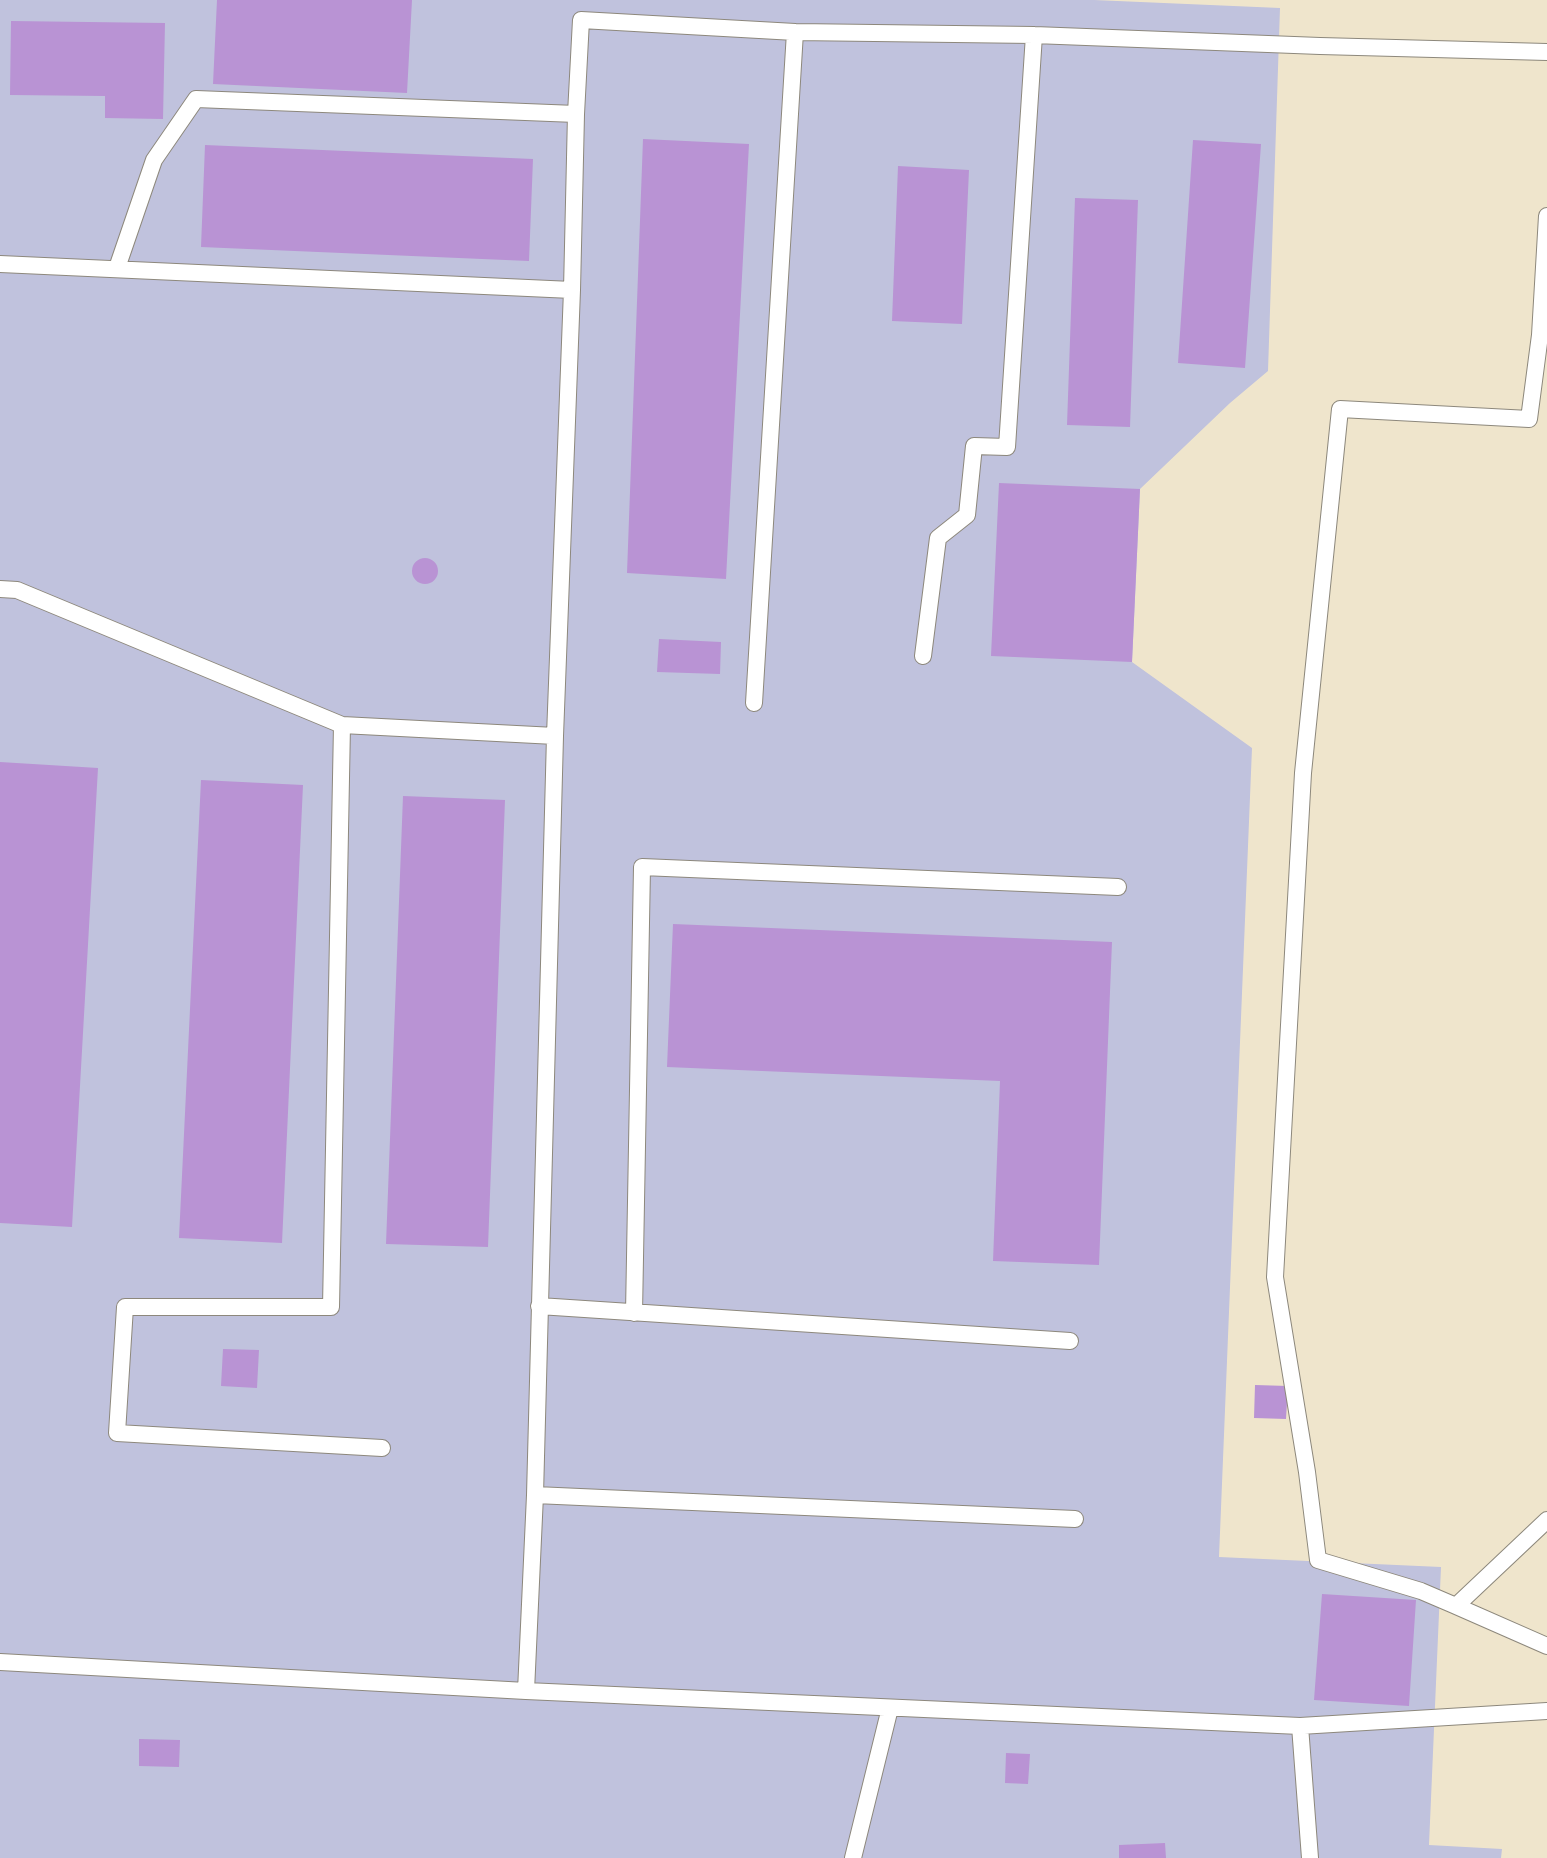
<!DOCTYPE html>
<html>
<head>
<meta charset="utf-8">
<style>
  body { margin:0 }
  canvas { display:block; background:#efe5cc }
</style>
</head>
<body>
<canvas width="1547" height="1858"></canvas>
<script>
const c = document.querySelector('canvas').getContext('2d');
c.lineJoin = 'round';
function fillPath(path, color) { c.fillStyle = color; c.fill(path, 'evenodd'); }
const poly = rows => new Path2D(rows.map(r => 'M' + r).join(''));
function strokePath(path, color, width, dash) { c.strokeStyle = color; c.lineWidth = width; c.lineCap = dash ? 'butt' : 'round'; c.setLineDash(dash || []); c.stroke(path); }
const industrial = poly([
  [0,0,1094,0,1280,8,1268,371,1230,403,1140,489,1132,662,1252,748,1219,1557,1441,1567,1429,1845,1502,1849,1501,1858,0,1858]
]);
const building = poly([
  [217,0,412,0,407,93,213,84],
  [11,21,165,23,163,119,105,118,105,96,10,95],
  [643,139,749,144,726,579,627,573],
  [1193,140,1261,144,1245,368,1178,363],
  [205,145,533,159,529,261,201,247],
  [898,166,969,170,962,324,892,321],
  [1075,198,1138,200,1130,427,1067,425],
  [999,483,1140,489,1132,662,991,656],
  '412 571a13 13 0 1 1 26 0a13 13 0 1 1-26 0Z',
  [659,639,721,642,720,674,657,672],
  [0,762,98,768,72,1227,0,1223],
  [201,780,303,785,282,1243,179,1238],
  [403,796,505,800,488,1247,386,1244],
  [673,924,1112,942,1099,1265,993,1261,1000,1081,667,1067],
  [223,1349,259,1350,257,1388,221,1386],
  [1255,1385,1288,1386,1286,1419,1254,1418],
  [1322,1594,1416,1600,1409,1706,1314,1700],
  [139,1739,180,1740,179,1767,139,1766],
  [1006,1753,1030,1754,1028,1784,1005,1783],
  [1165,1843,1166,1858,1119,1858,1119,1845]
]);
const service = poly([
  [795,32,1034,35,1320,46,1547,52],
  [0,264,572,290,576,114,581,20,795,32,754,703],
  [117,268,154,160,196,99,576,114],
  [0,589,17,590,342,725,555,736],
  [923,656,938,538,967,515,974,446,1007,447,1034,35],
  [342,725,331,1307,125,1307,117,1433,382,1448],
  [539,1306,1070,1341],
  [634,1313,642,867,1118,887],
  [535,1495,1075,1519],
  [1547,1520,1456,1606,1547,1646],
  [1456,1606,1421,1591,1318,1560,1307,1472,1275,1277,1303,773,1340,409,1529,419,1540,335,1547,216],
  [0,1662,526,1691,1300,1726,1310,1858],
  [526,1691,535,1495,555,736,572,290],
  [1300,1726,1547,1711],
  [853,1858,890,1708]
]);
fillPath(industrial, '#c0c2dd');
fillPath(building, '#b993d4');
strokePath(service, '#8d887c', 18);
strokePath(service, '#fff', 16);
</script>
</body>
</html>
